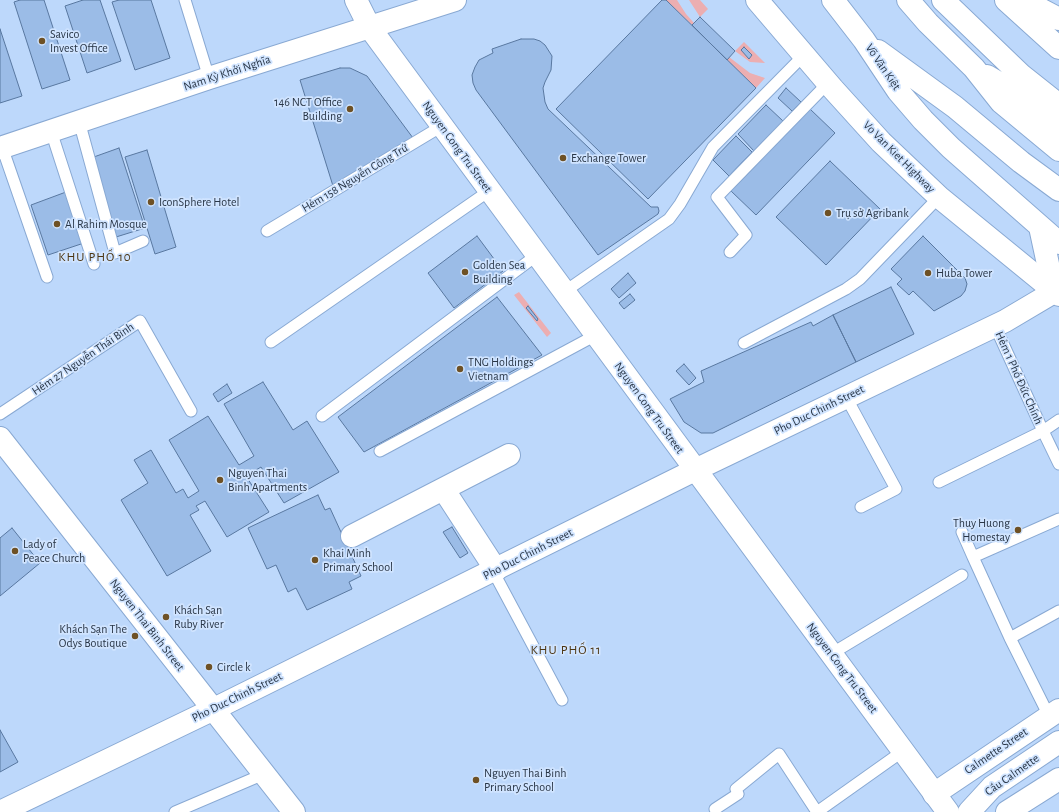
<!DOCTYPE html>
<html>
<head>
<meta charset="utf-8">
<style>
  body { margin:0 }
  canvas { display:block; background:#bdd8fb }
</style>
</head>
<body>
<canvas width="1059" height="812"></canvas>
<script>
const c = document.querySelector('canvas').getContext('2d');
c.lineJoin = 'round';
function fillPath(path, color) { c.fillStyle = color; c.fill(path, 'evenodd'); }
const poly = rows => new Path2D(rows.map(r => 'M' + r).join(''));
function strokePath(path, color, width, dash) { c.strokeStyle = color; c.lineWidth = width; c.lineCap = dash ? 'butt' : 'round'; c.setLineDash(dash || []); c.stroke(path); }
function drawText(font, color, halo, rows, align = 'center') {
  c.font = font + ' "Alegreya Sans",sans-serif'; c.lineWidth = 3.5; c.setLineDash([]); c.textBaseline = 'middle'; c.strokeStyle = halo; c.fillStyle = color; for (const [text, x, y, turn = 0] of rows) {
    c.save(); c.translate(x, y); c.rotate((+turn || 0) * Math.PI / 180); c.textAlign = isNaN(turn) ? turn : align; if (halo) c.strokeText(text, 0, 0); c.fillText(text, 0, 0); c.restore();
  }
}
const green = poly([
  [666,0,677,0,686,14,694,23,692,25],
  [689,0,700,0,708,9,700,17],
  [744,42,765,63,750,62,735,51],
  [729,57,750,73,765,78,756,88,727,60],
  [519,292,551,333,547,337,514,295]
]);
const building = poly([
  [20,0,44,0,70,80,42,89,14,2,20,0],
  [83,0,100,0,121,61,87,73,65,6,83,0],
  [119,0,151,0,170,58,135,70,112,2,119,0],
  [662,0,666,0,756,88,648,199,556,109,662,0],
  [700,17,735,51,727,60,692,25,700,17],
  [0,29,22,96,0,103,0,29],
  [521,39,534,39,540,41,545,45,552,56,551,70,545,82,543,88,545,102,548,109,651,207,658,207,659,211,658,214,598,255,476,90,473,83,472,75,475,67,479,60,493,53,492,49,521,39],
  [744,47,752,55,749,59,741,50,744,47],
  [340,68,350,68,367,76,413,138,333,186,300,80,340,68],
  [786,88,801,102,792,111,778,98,786,88],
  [766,105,783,121,754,151,738,134,766,105],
  [810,109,835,133,756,215,731,191,810,109],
  [736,136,752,152,729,176,713,160,736,136],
  [119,148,145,228,116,237,91,158,119,148],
  [147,150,176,247,155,254,125,157,147,150],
  [830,161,880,209,826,265,776,217,830,161],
  [66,192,84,243,48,255,31,205,66,192],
  [477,236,503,271,454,308,428,273,477,236],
  [923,236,965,278,967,284,965,291,961,296,934,311,913,291,909,295,897,284,902,279,891,269,923,236],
  [628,273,636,283,619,298,611,289,628,273],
  [891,287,914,334,856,362,833,315,891,287],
  [630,294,635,300,624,309,619,303,630,294],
  [497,297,542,355,364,452,338,417,497,297],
  [528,306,538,319,537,321,526,308,528,306],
  [833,315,856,362,713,433,701,433,684,422,670,399,704,382,701,371,811,322,813,326,833,315],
  [684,364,696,378,689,385,676,371,684,364],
  [263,382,293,430,307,421,339,472,284,503,261,467,246,476,269,512,227,537,205,501,196,506,199,510,190,515,211,551,167,576,121,500,148,483,134,460,151,450,176,493,183,489,188,498,199,491,169,440,208,416,239,465,254,456,224,404,263,382],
  [227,384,232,393,218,402,213,394,227,384],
  [318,495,325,510,330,508,361,576,349,582,352,589,307,610,296,588,288,592,276,565,267,569,248,528,318,495],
  [452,527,468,553,460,558,443,532,452,527],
  [12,528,40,563,0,596,0,538,12,528],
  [0,730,18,762,0,772,0,730]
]);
const service = poly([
  [185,0,209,78],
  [79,121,115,253,143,241],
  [51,131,94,264],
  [2,147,47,277],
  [267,231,442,126],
  [730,252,746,235,717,197,828,83],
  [564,292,669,219,680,204,713,147,804,55],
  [271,342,489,191],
  [744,343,846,289,860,279,939,197],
  [846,397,896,489,861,507],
  [0,414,140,321,191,411],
  [322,416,537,255],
  [1059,420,1043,431,1059,464],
  [380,451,596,335],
  [939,482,1043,431,995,326],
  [962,532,973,557,1059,519],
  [973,557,1010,638],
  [493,571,562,700],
  [831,654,962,575],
  [1049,716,1010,638,1059,611],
  [715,809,738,794,736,789,779,754,817,812],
  [175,812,264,774],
  [817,812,903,751]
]);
const minor = poly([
  [0,438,294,812],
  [444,490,496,570],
  [352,536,509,455]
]);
const tertiary = poly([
  [356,0,370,28,948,812],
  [0,812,214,709,695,470,1005,321,1054,292]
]);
const secondary = poly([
  [0,148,209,78,455,0],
  [934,794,1059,710],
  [969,812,992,787,1059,742],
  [1007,812,1059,779]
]);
const primary = poly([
  [757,0,833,89,881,142,939,197,1059,295],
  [1006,0,1059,48],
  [1023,0,1059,19]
]);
const trunk = poly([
  [833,0,864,40,898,91,923,120,951,148,1059,243],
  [908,0,928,23,974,68,1001,102,1059,150],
  [943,0,1021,75,1059,105],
  [878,51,955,107,1021,162,1059,190],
  [987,76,1019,95,1059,128],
  [1040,227,1054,292]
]);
const markers = [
  [42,41,4,"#6e5125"],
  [350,109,4,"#6e5125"],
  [563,158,4,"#6e5125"],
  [151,202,4,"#6e5125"],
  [828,213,4,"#6e5125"],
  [57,224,4,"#6e5125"],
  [465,272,4,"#6e5125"],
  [928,273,4,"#6e5125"],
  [460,369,4,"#6e5125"],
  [220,480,4,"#6e5125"],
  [1018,530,4,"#6e5125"],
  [15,551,4,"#6e5125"],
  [315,560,4,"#6e5125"],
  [166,617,4,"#6e5125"],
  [135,636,4,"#6e5125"],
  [209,667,4,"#6e5125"],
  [476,780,4,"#6e5125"]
];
const poiNames = [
  ["Savico",50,34],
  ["Invest Office",50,48],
  ["146 NCT Office",342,102,"right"],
  ["Building",342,116,"right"],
  ["Exchange Tower",571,158],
  ["IconSphere Hotel",159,202],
  ["Trụ sở Agribank",836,213],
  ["Al Rahim Mosque",65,224],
  ["Golden Sea",473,265],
  ["Building",473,279],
  ["Huba Tower",936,273],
  ["TNG Holdings",468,362],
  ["Vietnam",468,376],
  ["Nguyen Thai",228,473],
  ["Binh Apartments",228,487],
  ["Thuy Huong",1010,523,"right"],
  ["Homestay",1010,537,"right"],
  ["Lady of",23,544],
  ["Peace Church",23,558],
  ["Khai Minh",323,553],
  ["Primary School",323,567],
  ["Khách Sạn",174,610],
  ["Ruby River",174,624],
  ["Khách Sạn The",127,629,"right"],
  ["Odys Boutique",127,643,"right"],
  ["Circle k",217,667],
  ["Nguyen Thai Binh",484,773],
  ["Primary School",484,787]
];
const streetNames = [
  ["Võ Văn Kiệt",883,67,56],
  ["Nam Kỳ Khởi Nghĩa",227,73,-18],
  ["Nguyen Cong Tru Street",457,147,54],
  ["Vo Van Kiet Highway",899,157,45],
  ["Hẻm 158 Nguyễn Công Trứ",355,178,-31],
  ["Hẻm 27 Nguyễn Thái Bình",83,359,-34],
  ["Hẻm 1 Phó Ðức Chính",1019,378,66],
  ["Nguyen Cong Tru Street",649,408,54],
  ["Pho Duc Chinh Street",819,410,-26],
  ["Pho Duc Chinh Street",528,554,-27],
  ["Nguyen Thai Binh Street",147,625,52],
  ["Nguyen Cong Tru Street",842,668,53],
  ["Pho Duc Chinh Street",237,697,-26],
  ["Calmette Street",996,751,-34],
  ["Cầu Calmette",1012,775,-35]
];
const neighbourhoodNames = [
  ["KHU PHỐ 10",95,257],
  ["KHU PHỐ 11",566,650]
];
fillPath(green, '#ecaeb1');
fillPath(building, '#9bbce7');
strokePath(building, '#5978a0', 1);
strokePath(service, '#89a9d3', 13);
strokePath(minor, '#89a9d3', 24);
strokePath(tertiary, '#89a9d3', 24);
strokePath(secondary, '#89a9d3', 24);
strokePath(primary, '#89a9d3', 24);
strokePath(trunk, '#89a9d3', 24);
strokePath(service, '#fff', 11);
strokePath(minor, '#fff', 22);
strokePath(tertiary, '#fff', 22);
strokePath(secondary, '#fff', 22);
strokePath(primary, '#fff', 22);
strokePath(trunk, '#fff', 22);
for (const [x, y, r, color] of markers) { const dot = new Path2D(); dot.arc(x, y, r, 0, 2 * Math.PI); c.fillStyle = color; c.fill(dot); strokePath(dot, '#d0e4ff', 1.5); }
drawText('12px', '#293647', '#d0e4ff', poiNames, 'left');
drawText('12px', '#293647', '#d0e4ff', streetNames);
c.letterSpacing = '1px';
drawText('13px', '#4d3612', '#d0e4ff', neighbourhoodNames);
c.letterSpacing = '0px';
</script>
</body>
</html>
